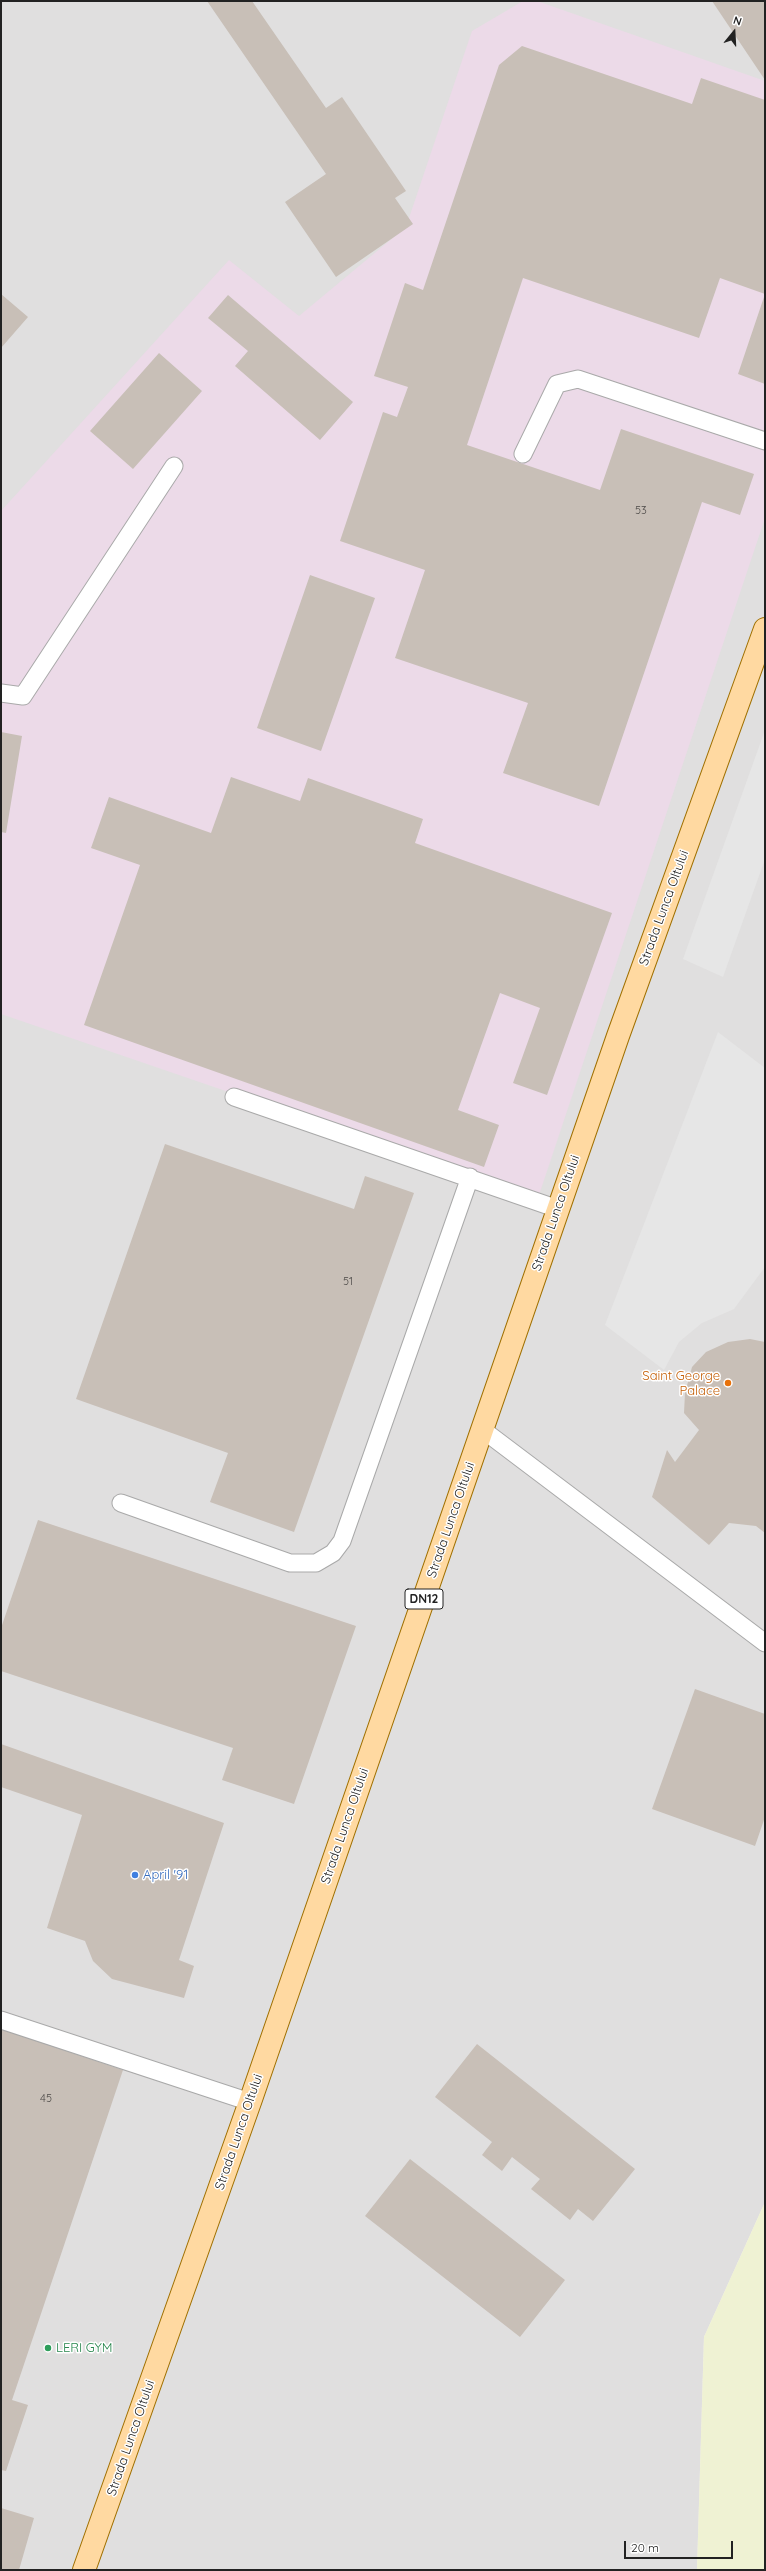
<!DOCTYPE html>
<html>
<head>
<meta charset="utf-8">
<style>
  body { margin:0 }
  #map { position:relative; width:766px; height:2571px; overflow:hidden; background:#f3efe8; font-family:Quicksand,sans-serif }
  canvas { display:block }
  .frame { position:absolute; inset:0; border:2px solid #222; pointer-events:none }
  .north { position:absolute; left:714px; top:12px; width:40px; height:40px; -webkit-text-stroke:3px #fff; paint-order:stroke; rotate:18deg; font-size:11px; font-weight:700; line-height:16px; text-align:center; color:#222 }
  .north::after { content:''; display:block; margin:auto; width:14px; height:18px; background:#222; clip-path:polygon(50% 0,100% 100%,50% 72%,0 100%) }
  .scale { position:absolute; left:624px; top:2541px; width:109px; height:18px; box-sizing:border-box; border:2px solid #222; border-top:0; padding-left:5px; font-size:12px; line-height:14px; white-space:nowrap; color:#222; -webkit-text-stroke:3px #fff; paint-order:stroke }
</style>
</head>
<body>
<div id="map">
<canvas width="766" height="2571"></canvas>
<div class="frame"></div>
<div class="north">N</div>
<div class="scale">20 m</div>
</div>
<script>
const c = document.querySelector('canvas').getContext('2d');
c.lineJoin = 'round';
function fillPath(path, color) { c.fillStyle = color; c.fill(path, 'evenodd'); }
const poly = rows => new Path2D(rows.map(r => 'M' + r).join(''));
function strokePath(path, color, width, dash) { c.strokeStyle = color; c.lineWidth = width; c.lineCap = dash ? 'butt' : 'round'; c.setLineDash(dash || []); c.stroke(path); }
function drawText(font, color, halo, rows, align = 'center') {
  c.font = font + ' Quicksand,sans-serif'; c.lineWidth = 3; c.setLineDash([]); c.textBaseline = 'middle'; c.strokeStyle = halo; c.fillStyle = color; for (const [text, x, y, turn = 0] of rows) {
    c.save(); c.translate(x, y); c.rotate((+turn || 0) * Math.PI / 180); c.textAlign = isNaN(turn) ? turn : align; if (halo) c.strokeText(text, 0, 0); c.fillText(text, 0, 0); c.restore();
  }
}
const residential = poly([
  [1,1,765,1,765,2202,704,2337,697,2570,1,2570]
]);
const industrial = poly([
  [523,1,537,1,765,81,765,518,538,1198,1,1014,1,511,229,260,299,316,406,227,472,31]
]);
const farmland = poly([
  [765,2202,765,2570,697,2570,704,2337]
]);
const parking = poly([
  [765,730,765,859,723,977,683,959],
  [718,1032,765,1068,765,1267,734,1309,702,1323,679,1342,664,1370,605,1325]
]);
const building = poly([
  [207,1,252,1,326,108,342,97,406,191,395,198,413,224,336,277,285,202,326,174],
  [712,1,765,1,765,80],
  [522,46,692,104,701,78,765,100,765,384,738,374,765,294,720,278,699,338,523,278,467,445,600,490,621,429,754,474,740,515,702,502,599,806,503,773,528,703,395,658,425,570,340,541,383,412,397,417,408,387,374,376,405,283,423,290,499,65],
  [1,294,28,317,1,348],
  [228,295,353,402,320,440,235,366,248,351,208,318],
  [159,353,202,391,133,469,90,431],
  [310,575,375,598,321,751,257,728],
  [1,732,22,736,6,833,1,832],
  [231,777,300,801,308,778,423,819,415,843,612,913,547,1095,513,1083,540,1008,500,993,458,1110,499,1125,484,1167,84,1025,140,865,91,848,109,797,211,833],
  [165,1144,354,1209,365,1176,414,1193,294,1532,210,1502,228,1453,76,1399],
  [750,1339,765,1342,765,1533,756,1526,729,1523,709,1545,652,1497,667,1450,675,1462,699,1430,684,1413,685,1393,692,1367,706,1352,728,1342],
  [38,1520,356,1626,294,1804,222,1780,233,1748,1,1671,1,1628],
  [695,1689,765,1714,765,1817,755,1846,652,1809],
  [1,1744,224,1823,179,1960,194,1966,184,1998,112,1979,93,1961,85,1941,47,1928,82,1815,1,1787],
  [1,2029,123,2070,12,2400,28,2405,6,2471,1,2470],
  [477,2044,635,2169,593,2221,578,2209,570,2220,531,2189,540,2179,512,2157,502,2171,482,2155,492,2142,435,2097],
  [410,2159,565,2280,520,2337,365,2216],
  [1,2508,34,2518,19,2570,1,2570]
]);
const lane = poly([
  [523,454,557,384,578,379,765,441],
  [1,693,23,696,174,466],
  [234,1097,558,1209],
  [483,1430,765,1643],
  [121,1503,290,1563,316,1563,333,1553,342,1541,470,1177],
  [1,2020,250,2102]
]);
const primary = poly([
  [84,2570,250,2102,618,1036,765,629]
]);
const markers = [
  [728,1383,4,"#e8710a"],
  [135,1875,4,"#3f7fe0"],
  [48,2348,4,"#2e9e5b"]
];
const numberNames = [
  ["53",641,511],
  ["51",348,1282],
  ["45",46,2099]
];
const shields = [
  [424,1599,38]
];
const shieldNames = [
  ["DN12",424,1599]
];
const streetNames = [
  ["Strada Lunca Oltului",664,908,-70],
  ["Strada Lunca Oltului",556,1213,-71],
  ["Strada Lunca Oltului",451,1520,-71],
  ["Strada Lunca Oltului",345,1826,-71],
  ["Strada Lunca Oltului",239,2132,-71],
  ["Strada Lunca Oltului",131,2438,-71]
];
const foodNames = [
  ["Saint George",720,1376],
  ["Palace",720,1391]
];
const shopNames = [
  ["April '91",143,1875]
];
const leisureNames = [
  ["LERI GYM",56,2348]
];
fillPath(residential, '#e0dfdf');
fillPath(industrial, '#ecdae8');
fillPath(farmland, '#eff2d3');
fillPath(parking, '#e6e6e6');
fillPath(building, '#c8bfb7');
strokePath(lane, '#a9a9a9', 19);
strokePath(primary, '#a07000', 24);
strokePath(lane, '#fff', 17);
strokePath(primary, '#ffd9a1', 22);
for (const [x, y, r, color] of markers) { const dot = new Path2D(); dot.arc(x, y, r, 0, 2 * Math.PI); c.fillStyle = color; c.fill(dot); strokePath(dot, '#fff', 1.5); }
drawText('11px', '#4c4947', null, numberNames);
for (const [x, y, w] of shields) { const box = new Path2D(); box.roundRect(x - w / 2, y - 10, w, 20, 3); c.fillStyle = '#fff'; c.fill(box); strokePath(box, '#222', 1); }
drawText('bold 12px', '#222', null, shieldNames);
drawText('13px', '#222', '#fff', streetNames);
drawText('13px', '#c56008', '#fff', foodNames, 'right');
drawText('13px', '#366cbe', '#fff', shopNames, 'left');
drawText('13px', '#27864d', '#fff', leisureNames, 'left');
</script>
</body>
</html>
